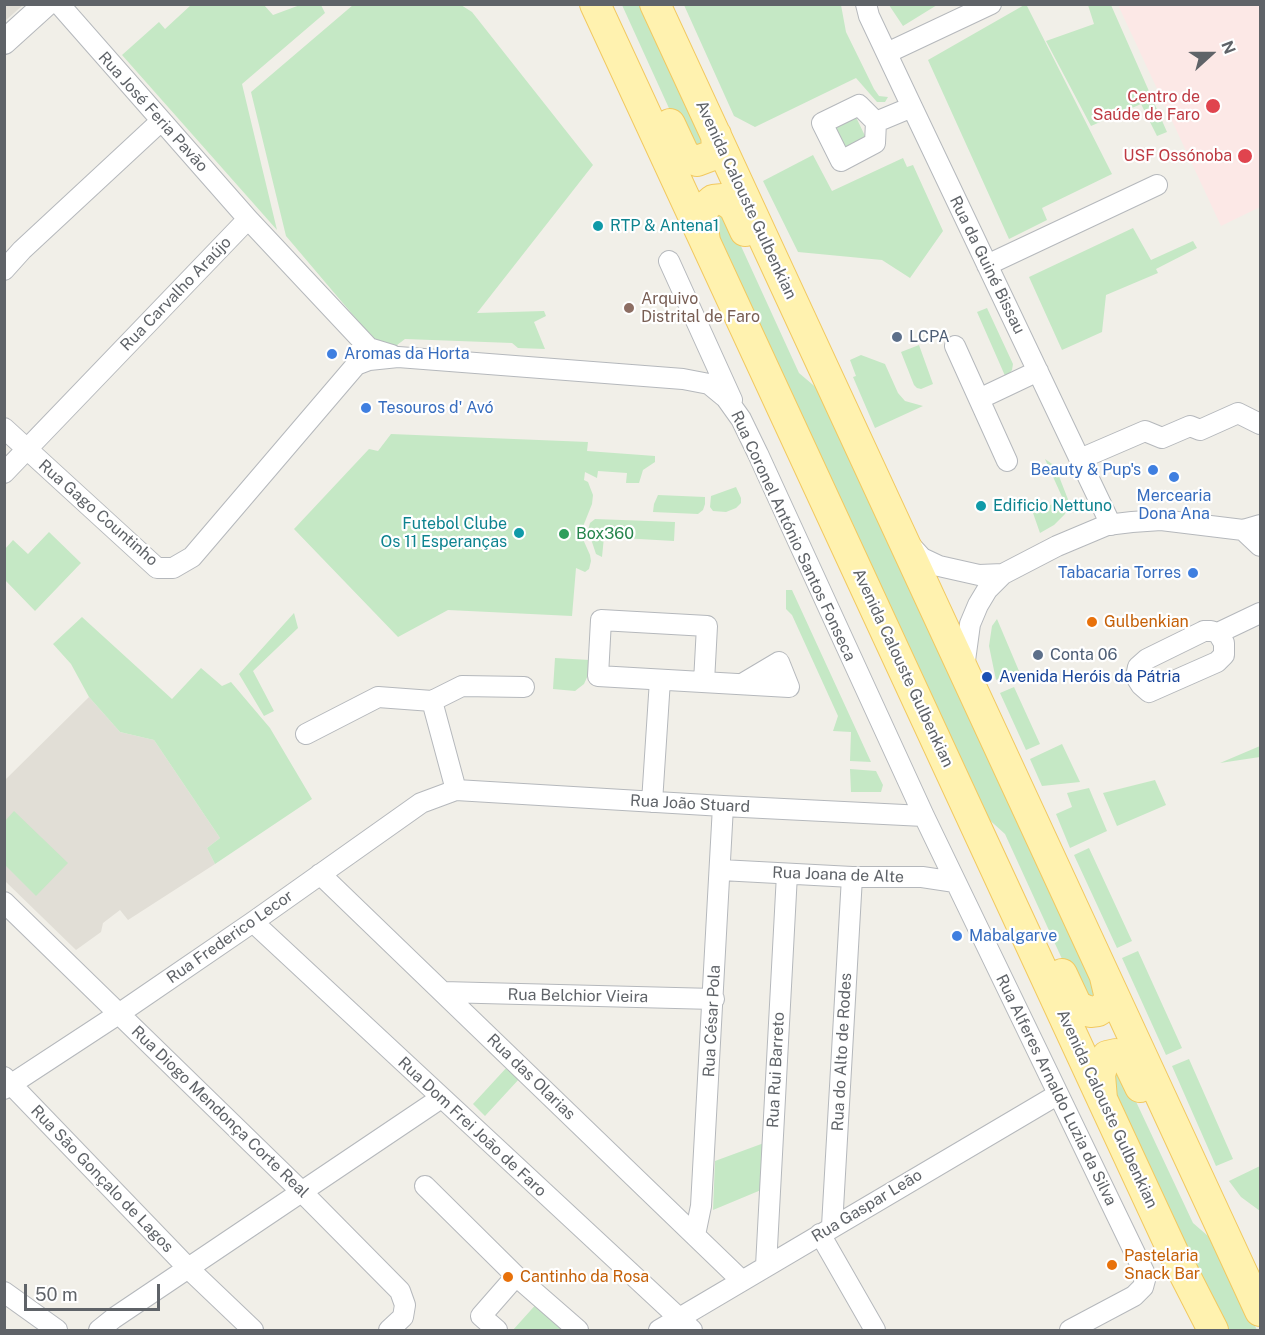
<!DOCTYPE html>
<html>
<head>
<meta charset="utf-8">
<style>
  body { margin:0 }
  #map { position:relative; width:1265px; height:1335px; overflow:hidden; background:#f1efe8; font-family:"Public Sans",sans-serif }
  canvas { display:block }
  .frame { position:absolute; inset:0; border:6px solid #5f6368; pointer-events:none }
  .north { position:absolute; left:1181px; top:24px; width:60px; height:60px; -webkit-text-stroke:4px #fff; paint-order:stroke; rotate:69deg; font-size:16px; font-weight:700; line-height:24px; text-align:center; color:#5f6368 }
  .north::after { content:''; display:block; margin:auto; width:21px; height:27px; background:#5f6368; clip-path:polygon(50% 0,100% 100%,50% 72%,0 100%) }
  .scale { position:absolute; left:24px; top:1284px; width:136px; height:27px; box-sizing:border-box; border:3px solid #5f6368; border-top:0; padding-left:8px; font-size:18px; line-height:21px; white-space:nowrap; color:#5f6368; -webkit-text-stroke:4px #fff; paint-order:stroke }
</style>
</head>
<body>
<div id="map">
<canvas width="1265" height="1335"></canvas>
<div class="frame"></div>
<div class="north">N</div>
<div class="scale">50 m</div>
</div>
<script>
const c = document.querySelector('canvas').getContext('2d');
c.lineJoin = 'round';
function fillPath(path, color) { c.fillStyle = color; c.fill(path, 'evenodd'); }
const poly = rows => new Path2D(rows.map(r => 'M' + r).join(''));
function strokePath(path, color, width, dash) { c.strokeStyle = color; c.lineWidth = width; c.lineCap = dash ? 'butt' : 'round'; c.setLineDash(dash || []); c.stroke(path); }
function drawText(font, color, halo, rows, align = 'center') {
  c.font = font + ' "Public Sans",sans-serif'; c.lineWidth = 4.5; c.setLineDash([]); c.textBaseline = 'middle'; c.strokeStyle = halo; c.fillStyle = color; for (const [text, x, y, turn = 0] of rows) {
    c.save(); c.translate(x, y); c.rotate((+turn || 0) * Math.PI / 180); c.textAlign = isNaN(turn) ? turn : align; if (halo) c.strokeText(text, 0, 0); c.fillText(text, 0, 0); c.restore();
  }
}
const education = poly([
  [5,4,23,4,23,5,5,21],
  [89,697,120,732,154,740,220,838,207,848,215,864,128,920,120,910,103,923,101,932,76,950,5,881,4,781]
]);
const medical = poly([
  [1118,5,1260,5,1260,207,1221,226]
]);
const green = poly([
  [1026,4,1112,174,1042,208,1047,220,1009,239,928,60],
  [191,5,264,5,273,15,300,5,321,5,325,13,242,84,277,230,122,55,159,22,165,29],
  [353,5,461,5,472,12,593,165,477,313,544,311,546,316,534,322,545,349,518,348,512,343,405,339,393,348,375,341,286,236,251,92],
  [622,5,643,5,703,142,696,146,683,139],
  [684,5,841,5,846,32,874,89,879,96,888,97,885,102,877,102,856,78,755,127,734,116],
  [889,5,937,5,903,26],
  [1088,5,1111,5,1167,132,1157,136,1141,104,1091,126,1046,41,1094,24],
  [855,115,866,138,844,149,833,126],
  [813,155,832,191,903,158,907,167,913,165,943,231,910,278,882,260,798,252,763,181],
  [716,213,730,222,799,373,819,390,1092,978,1095,997,1085,1000,1078,994,1005,834,984,815,713,230],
  [1133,228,1151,260,1193,241,1197,248,1156,269,1158,273,1106,295,1102,332,1062,350,1029,277],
  [987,308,1013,364,1012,370,1006,378,977,312],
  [919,345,933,384,921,389,917,388,914,385,901,352],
  [861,355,885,364,898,393,905,401,923,406,875,428,853,377,856,376,850,360],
  [391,434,588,442,587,451,655,456,655,462,643,470,639,483,626,483,627,473,598,471,597,478,585,472,584,480,588,482,593,495,592,504,582,529,582,537,590,555,591,561,589,569,585,572,576,568,572,616,448,610,398,637,294,529,369,449,378,451],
  [1045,459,1055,466,1069,502,1065,514,1054,525,1040,533,1033,513,1063,499],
  [736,487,741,498,741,503,736,508,726,512,713,511,710,507,711,496],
  [658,495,705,497,705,504,703,510,698,514,653,512,654,504],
  [595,519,675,522,674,541,604,537,602,557,596,554,588,530,590,523],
  [49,532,81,563,35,611,5,580,5,549,13,540,28,554],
  [786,590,792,590,871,762,850,761,851,732,833,731,838,716,792,615,786,609],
  [294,613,298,628,253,671,274,711,264,716,239,674],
  [82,617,172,699,201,668,222,686,231,682,270,728,312,799,215,864,207,848,220,838,154,740,120,732,89,697,71,664,53,644],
  [997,619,1019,671,996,680,989,646,992,626],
  [555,658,590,660,589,673,584,684,575,691,553,689],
  [1014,687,1040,744,1026,750,1000,693],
  [1062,744,1080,782,1042,786,1030,759],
  [1260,746,1260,757,1220,763],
  [850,769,876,771,883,785,881,792,851,792],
  [1155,780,1166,805,1117,826,1103,793],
  [1089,788,1107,831,1070,848,1056,814,1072,807,1067,793],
  [14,811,68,863,36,896,5,865,5,821],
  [1089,848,1132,941,1117,948,1074,855],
  [1138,951,1182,1048,1166,1055,1122,958],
  [1189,1059,1233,1159,1216,1166,1172,1066],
  [508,1066,520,1078,485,1116,473,1104],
  [1108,1068,1124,1076,1193,1223,1215,1242,1257,1330,1227,1330,1107,1082],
  [764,1143,761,1190,713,1210,715,1161],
  [1260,1166,1260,1211,1241,1197,1229,1181],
  [539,1301,572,1330,513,1330]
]);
const minor = poly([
  [59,4,248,219],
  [866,4,869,16,912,107,1111,525],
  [887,53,991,4],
  [876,122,875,143,841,161,822,123,859,105,876,122,912,107],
  [669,261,732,400],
  [987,265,1157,185],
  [4,270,22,250,161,121],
  [955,346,1007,461],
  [356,365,369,360,398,357,683,379,709,384,726,398,741,419,758,454,924,816,1146,1276,1143,1287,1134,1296,1070,1330],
  [979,399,1038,371],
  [4,428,157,568,173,568,192,557,198,550,356,365,359,352],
  [1080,459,1145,431,1162,438,1190,426,1200,430,1238,413,1260,424],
  [4,473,248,219,369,348,392,355],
  [1243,530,1260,546],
  [911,546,922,558,939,566,979,575,1003,574],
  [1204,631,1211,631,1218,633,1224,643,1224,655,1217,662,1149,692,1141,685,1136,677,1138,667,1147,659,1204,631],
  [1218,633,1260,613],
  [964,668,970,624,978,605,987,590,1003,574,1057,546,1107,525,1132,522,1161,520,1243,530,1260,525],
  [704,682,707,626,601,620,598,676,789,687,779,662,742,684],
  [432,701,456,790],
  [306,734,378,697,432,701,462,686,524,687],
  [652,802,660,680],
  [721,870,852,877,922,877,955,882],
  [320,874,741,1280],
  [4,902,302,1192,400,1291,405,1305,403,1317,389,1330],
  [253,922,692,1330],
  [443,992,714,999],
  [4,1077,189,1269,253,1330],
  [4,1089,120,1013,253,922,421,803,456,790,723,806,924,816],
  [425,1186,516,1276,578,1330],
  [832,1226,852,877],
  [820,1234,875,1330],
  [695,1235,701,1206,723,806],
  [766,1266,787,874],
  [4,1292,57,1330],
  [99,1330,114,1318,441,1098],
  [497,1330,481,1316,516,1276],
  [659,1330,1057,1095]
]);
const tertiary = poly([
  [4,42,46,4]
]);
const primary = poly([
  [595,4,1102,1099,1174,1254,1213,1330],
  [655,4,1260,1311],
  [670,124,685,156,697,161,713,155,717,148,716,135],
  [705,241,701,217,705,207,713,200,723,199,734,207,745,231],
  [1062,974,1077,1006,1090,1012,1098,1011,1105,1006,1110,998,1105,977],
  [1102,1099,1100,1075,1103,1064,1107,1056,1116,1054,1127,1060,1140,1087]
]);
const markers = [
  [1213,106,8,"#e0444e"],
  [1245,156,8,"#e0444e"],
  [598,226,6,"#0f9aa8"],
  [629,308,6,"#8d6e63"],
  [897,337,6,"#5c6f8a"],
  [332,354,6,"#3f7fe0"],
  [366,408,6,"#3f7fe0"],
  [1153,470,6,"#3f7fe0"],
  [1174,477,6,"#3f7fe0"],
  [981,506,6,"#0f9aa8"],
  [519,533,6,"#0f9aa8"],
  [564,534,6,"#2e9e5b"],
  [1193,573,6,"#3f7fe0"],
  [1092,622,6,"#e8710a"],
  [1038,655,6,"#5c6f8a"],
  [987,677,6,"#1a4fb4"],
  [957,936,6,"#3f7fe0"],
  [1112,1265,6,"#e8710a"],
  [508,1277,6,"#e8710a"]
];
const healthNames = [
  ["Centro de",1200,97],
  ["Saúde de Faro",1200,115],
  ["USF Ossónoba",1232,156]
];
const streetNames = [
  ["Rua José Feria Pavão",153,112,48],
  ["Avenida Calouste Gulbenkian",746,200,65],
  ["Rua da Guiné Bissau",987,265,64],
  ["Rua Carvalho Araújo",176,294,-46],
  ["Rua Gago Countinho",98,513,41],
  ["Rua Coronel António Santos Fonseca",793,536,65],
  ["Avenida Calouste Gulbenkian",903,668,65],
  ["Rua João Stuard",690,804,3],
  ["Rua Joana de Alte",838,875,2],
  ["Rua Frederico Lecor",230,937,-35],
  ["Rua Belchior Vieira",578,996,1],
  ["Rua César Pola",712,1021,-87],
  ["Rua do Alto de Rodes",842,1052,-87],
  ["Rua Rui Barreto",776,1070,-87],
  ["Rua das Olarias",531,1077,44],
  ["Rua Alferes Arnaldo Luzia da Silva",1056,1090,64],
  ["Avenida Calouste Gulbenkian",1107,1109,65],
  ["Rua Diogo Mendonça Corte Real",220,1112,44],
  ["Rua Dom Frei João de Faro",472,1127,43],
  ["Rua São Gonçalo de Lagos",102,1179,46],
  ["Rua Gaspar Leão",867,1206,-31]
];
const cultureNames = [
  ["RTP & Antena1",610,226],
  ["Edificio Nettuno",993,506],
  ["Futebol Clube",507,524,"right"],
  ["Os 11 Esperanças",507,542,"right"]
];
const educationNames = [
  ["Arquivo",641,299],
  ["Distrital de Faro",641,317]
];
const serviceNames = [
  ["LCPA",909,337],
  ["Conta 06",1050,655]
];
const shopNames = [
  ["Aromas da Horta",344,354],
  ["Tesouros d' Avó",378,408],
  ["Beauty & Pup's",1141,470,"right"],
  ["Mercearia",1174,496,"center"],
  ["Dona Ana",1174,514,"center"],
  ["Tabacaria Torres",1181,573,"right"],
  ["Mabalgarve",969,936]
];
const leisureNames = [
  ["Box360",576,534]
];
const foodNames = [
  ["Gulbenkian",1104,622],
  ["Pastelaria",1124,1256],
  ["Snack Bar",1124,1274],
  ["Cantinho da Rosa",520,1277]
];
const transitNames = [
  ["Avenida Heróis da Pátria",999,677]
];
fillPath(education, '#e1ded6');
fillPath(medical, '#fce8e6');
fillPath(green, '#c5e8c5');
strokePath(minor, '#b5b8bc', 22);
strokePath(tertiary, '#b5b8bc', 26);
strokePath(primary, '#f2c960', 32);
strokePath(minor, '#fff', 20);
strokePath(tertiary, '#fff', 24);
strokePath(primary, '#fff2af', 30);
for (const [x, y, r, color] of markers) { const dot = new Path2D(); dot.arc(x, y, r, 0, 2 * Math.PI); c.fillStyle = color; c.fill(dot); strokePath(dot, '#fff', 2); }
drawText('16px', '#be3a42', '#fff', healthNames, 'right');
drawText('16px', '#5f6368', '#fff', streetNames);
drawText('16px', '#0d838f', '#fff', cultureNames, 'left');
drawText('16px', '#785e54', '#fff', educationNames, 'left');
drawText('16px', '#4e5e75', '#fff', serviceNames, 'left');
drawText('16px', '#366cbe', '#fff', shopNames, 'left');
drawText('16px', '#27864d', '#fff', leisureNames, 'left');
drawText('16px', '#c56008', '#fff', foodNames, 'left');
drawText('16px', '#164399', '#fff', transitNames, 'left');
</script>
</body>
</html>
